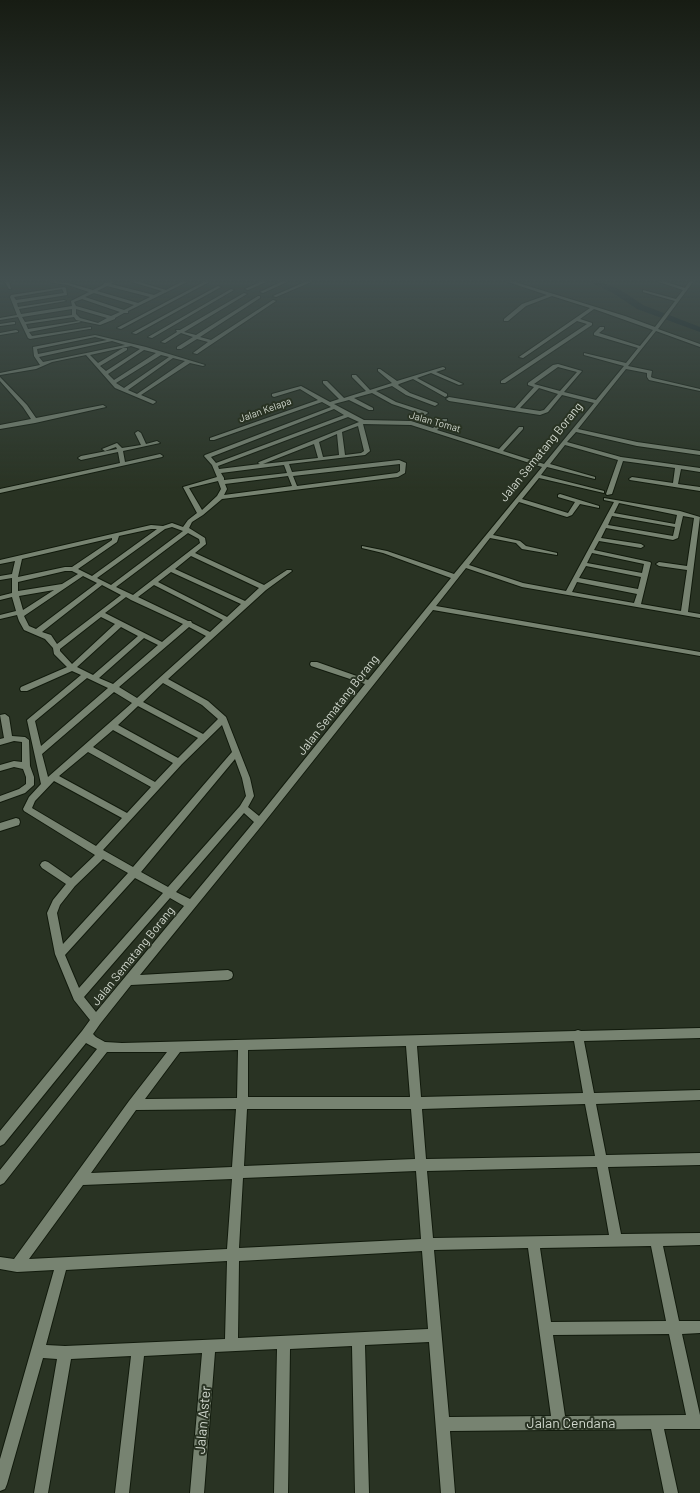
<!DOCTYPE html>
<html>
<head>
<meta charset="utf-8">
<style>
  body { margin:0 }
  canvas { display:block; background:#293323 }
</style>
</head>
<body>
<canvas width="700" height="1493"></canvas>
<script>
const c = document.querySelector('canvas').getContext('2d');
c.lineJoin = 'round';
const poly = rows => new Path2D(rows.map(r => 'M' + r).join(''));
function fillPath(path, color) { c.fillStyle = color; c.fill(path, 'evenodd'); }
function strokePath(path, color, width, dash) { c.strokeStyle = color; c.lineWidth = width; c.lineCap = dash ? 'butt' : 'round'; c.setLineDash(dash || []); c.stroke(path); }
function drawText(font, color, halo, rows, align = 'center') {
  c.font = font + ' Barlow,sans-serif'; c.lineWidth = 4; c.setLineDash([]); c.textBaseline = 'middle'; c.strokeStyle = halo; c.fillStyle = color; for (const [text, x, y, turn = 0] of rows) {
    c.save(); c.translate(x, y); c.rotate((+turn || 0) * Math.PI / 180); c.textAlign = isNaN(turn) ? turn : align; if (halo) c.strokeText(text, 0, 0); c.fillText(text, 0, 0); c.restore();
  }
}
const river = poly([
  [590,282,600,282,619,289,643,305,700,327,700,332,637,309,613,293,590,282]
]);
const minor = poly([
  [5,282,9,282,11,289,9,289,5,282],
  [49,282,68,283,93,290,103,285,104,283,114,282,111,284,154,295,162,291,132,282,139,282,166,290,181,282,187,282,128,311,128,313,124,313,115,318,115,319,100,325,76,320,74,317,26,324,28,329,79,321,81,322,29,332,32,336,91,327,91,329,89,329,30,339,28,338,18,317,0,320,0,318,17,315,10,297,11,295,64,287,66,288,67,295,17,303,18,307,64,300,66,301,19,309,21,314,72,306,71,301,89,292,68,285,49,282],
  [107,286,150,297,138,303,97,291,107,286],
  [62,289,64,293,16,300,14,297,62,289],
  [94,293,134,305,124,310,85,297,94,293],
  [82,299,120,312,111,316,76,306,74,302,82,299],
  [72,309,72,315,25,322,22,317,72,309],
  [76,309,107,318,98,323,80,318,76,314,76,309],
  [204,282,209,282,121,329,117,328,204,282],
  [260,282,266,282,248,290,245,289,260,282],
  [281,282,287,282,263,293,260,292,281,282],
  [305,282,311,282,276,297,273,296,305,282],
  [508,282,515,282,625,316,655,327,675,301,643,292,643,290,676,299,683,290,659,282,666,282,685,288,689,282,693,282,658,329,700,344,700,347,656,331,628,366,652,371,651,377,653,378,700,389,700,391,649,380,647,377,647,373,626,369,578,429,637,442,700,451,700,455,637,446,576,432,567,442,621,457,700,468,700,472,681,469,678,484,700,487,700,491,630,480,629,479,632,477,673,483,675,468,623,461,612,494,607,495,606,494,618,460,565,445,550,464,595,477,595,479,547,467,541,475,604,491,604,493,539,478,522,499,568,513,575,502,558,497,558,495,560,494,599,506,599,508,580,504,572,515,567,517,519,502,493,535,520,541,526,546,557,553,557,555,522,549,516,543,490,538,469,565,523,583,566,591,614,502,604,500,604,498,680,511,700,517,688,612,700,614,700,618,522,587,466,568,436,606,700,652,700,656,433,610,263,824,140,975,228,970,232,972,233,975,232,978,228,980,131,985,100,1024,93,1034,96,1037,105,1042,122,1043,575,1031,578,1030,581,1031,700,1028,700,1038,584,1041,594,1093,700,1090,700,1100,596,1104,606,1155,700,1153,700,1165,608,1167,621,1234,700,1233,700,1245,663,1246,679,1321,700,1321,700,1333,682,1334,700,1415,700,1429,664,1429,678,1493,664,1493,651,1429,450,1431,455,1493,441,1493,429,1342,365,1345,369,1493,355,1493,352,1346,290,1349,288,1493,274,1493,277,1349,215,1352,204,1493,190,1493,202,1353,144,1356,129,1493,115,1493,131,1356,71,1359,48,1493,34,1493,57,1359,43,1358,7,1484,5,1489,0,1491,0,1459,54,1270,17,1272,0,1269,0,1257,14,1259,129,1101,167,1052,107,1052,4,1183,0,1185,0,1170,97,1049,86,1043,4,1144,0,1146,0,1131,82,1031,90,1020,74,1000,55,954,47,913,53,900,66,884,42,868,40,865,42,862,45,861,48,862,71,878,95,855,24,811,23,809,29,797,41,784,27,720,81,675,72,671,27,691,21,691,20,689,21,687,67,667,54,654,53,648,45,639,24,630,19,621,17,615,0,619,0,615,16,611,12,597,0,600,0,596,12,593,12,578,0,580,0,576,12,574,15,561,0,564,0,560,151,525,163,526,172,523,183,527,188,520,197,513,183,487,217,477,212,465,204,456,205,455,331,407,322,402,214,440,210,440,210,438,318,400,300,389,274,397,272,396,272,394,301,386,330,402,339,399,323,383,323,381,327,381,344,398,366,391,352,377,352,375,356,375,370,390,392,383,378,371,378,369,380,369,397,381,443,367,445,368,445,369,436,372,463,384,459,385,431,373,417,378,447,394,447,396,445,397,413,379,399,384,398,385,410,393,437,403,438,404,435,406,406,395,392,386,376,391,396,402,427,412,428,413,425,415,392,404,372,393,354,398,373,408,373,410,369,410,349,400,334,404,364,420,411,421,433,428,443,419,447,419,447,421,437,430,499,449,519,427,523,427,523,429,503,451,544,464,594,403,562,395,548,412,540,415,449,401,446,399,449,397,515,408,534,387,528,385,528,383,553,365,558,364,582,371,564,392,596,400,624,366,584,355,584,353,626,363,638,348,594,335,594,333,600,327,604,327,604,329,599,333,640,346,653,330,594,309,580,319,592,323,592,325,505,383,501,383,501,381,587,324,577,321,523,358,519,357,590,308,552,296,526,306,508,321,504,321,504,319,522,304,547,295,508,282],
  [558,367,577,372,560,391,534,384,558,367],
  [539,388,558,394,544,410,540,411,520,408,539,388],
  [334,409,344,415,216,463,211,457,334,409],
  [348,417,359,422,259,462,258,463,260,464,219,469,218,466,348,417],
  [363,424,411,425,542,467,454,574,387,551,362,546,362,548,383,553,451,578,368,680,317,662,311,662,310,664,311,666,365,684,259,816,248,807,254,796,250,778,226,717,208,701,168,679,266,590,292,571,291,570,287,570,264,585,195,553,206,544,205,538,189,528,192,522,203,515,222,499,398,477,405,473,406,463,399,460,292,472,289,464,365,455,370,451,363,424],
  [358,426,364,451,361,453,345,455,342,432,358,426],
  [337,434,339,455,323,457,319,442,337,434],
  [314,444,318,458,263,464,314,444],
  [400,464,400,471,397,473,297,486,293,476,400,464],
  [284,465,287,473,224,480,224,478,221,473,284,465],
  [288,476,292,486,224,495,227,489,225,484,288,476],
  [218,481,221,489,217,496,202,510,189,488,218,481],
  [619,503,677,515,675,524,614,513,619,503],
  [612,516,675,527,673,536,608,525,612,516],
  [683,516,694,518,687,566,659,562,656,564,659,566,687,570,681,611,641,604,651,563,650,562,594,550,599,541,641,548,644,546,641,544,601,538,606,528,673,540,678,538,683,516],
  [172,527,183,531,111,585,97,578,165,529,172,527],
  [151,529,157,529,92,576,78,569,117,542,119,536,151,529],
  [188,533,199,539,200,543,133,595,116,587,188,533],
  [112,538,112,540,72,567,65,567,18,577,22,559,112,538],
  [592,553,644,564,642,573,587,563,592,553],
  [191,556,259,588,245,601,175,569,191,556],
  [586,566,641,577,638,589,579,578,586,566],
  [65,571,72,571,78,574,62,584,18,591,18,582,65,571],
  [171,572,241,604,227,617,158,582,171,572],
  [83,576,97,583,36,629,29,626,24,616,83,576],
  [577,582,637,594,634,603,572,592,577,582],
  [102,585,121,595,57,644,51,635,42,632,102,585],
  [154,585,223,620,210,632,192,623,191,621,188,621,138,597,154,585],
  [54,590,23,610,19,596,54,590],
  [126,597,131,600,183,624,162,642,105,613,126,597],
  [101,617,115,624,72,664,60,651,60,649,101,617],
  [121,627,138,636,93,675,77,667,121,627],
  [189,627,206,636,137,698,119,687,189,627],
  [144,638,158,645,113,684,99,678,144,638],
  [87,678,108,688,41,746,35,721,87,678],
  [163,683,202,705,218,719,203,734,143,702,163,683],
  [114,692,132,703,48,777,42,754,114,692],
  [138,706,198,738,178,758,118,725,138,706],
  [222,725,232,752,133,867,103,850,182,764,222,725],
  [113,730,173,763,155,782,93,747,113,730],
  [88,752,151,787,127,813,59,776,88,752],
  [235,759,242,778,246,796,240,806,168,887,141,872,235,759],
  [54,781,122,818,96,846,32,808,35,801,54,781],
  [244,813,254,822,190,899,176,892,244,813],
  [103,859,128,873,63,944,57,913,60,905,75,886,103,859],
  [135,878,163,893,79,988,65,955,135,878],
  [170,898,184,906,96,1012,84,997,170,898],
  [574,1041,583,1093,421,1097,417,1046,574,1041],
  [406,1046,410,1097,248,1097,248,1050,406,1046],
  [238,1050,237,1098,145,1099,180,1052,238,1050],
  [585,1104,595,1156,426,1159,422,1109,585,1104],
  [236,1109,232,1167,91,1173,136,1110,236,1109],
  [247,1109,411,1109,415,1159,244,1166,247,1109],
  [597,1167,609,1235,433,1238,427,1171,597,1167],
  [416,1171,421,1239,239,1248,243,1178,416,1171],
  [232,1179,227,1249,29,1259,83,1185,232,1179],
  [651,1246,666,1321,551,1322,540,1248,651,1246],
  [528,1248,551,1416,449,1417,434,1250,528,1248],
  [422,1251,428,1329,238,1338,239,1261,422,1251],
  [227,1261,225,1339,65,1346,46,1345,66,1270,227,1261],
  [669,1334,686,1415,565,1416,553,1335,669,1334],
  [218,286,221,287,136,334,132,333,218,286],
  [231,289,234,290,152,338,148,337,231,289],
  [244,293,247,294,184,332,196,335,258,296,260,296,260,298,200,337,211,340,273,300,276,301,197,354,193,353,208,342,197,339,181,349,177,349,177,347,193,337,181,333,165,343,161,342,177,332,176,330,180,330,244,293],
  [13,322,15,322,15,324,0,326,0,324,13,322],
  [16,330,18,331,18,332,0,335,0,333,16,330],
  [95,335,146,347,205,365,203,366,190,363,141,395,155,401,156,402,153,404,115,388,86,355,52,362,36,369,0,375,0,373,40,365,34,356,33,347,95,335],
  [95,337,107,340,38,354,37,349,95,337],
  [112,341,125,345,43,362,39,357,112,341],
  [131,346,140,349,106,371,100,366,127,350,127,348,123,348,98,363,90,355,131,346],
  [144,350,156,353,114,380,108,374,144,350],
  [161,355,169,357,124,388,116,383,161,355],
  [173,358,185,361,137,394,128,390,173,358],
  [0,377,27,405,36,418,103,405,106,407,35,423,0,429,0,425,31,419,23,407,0,381,0,377],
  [138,431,141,433,146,444,157,441,160,443,123,451,125,462,160,454,163,456,162,457,0,493,0,489,120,463,118,452,81,460,78,458,81,456,117,449,116,447,105,451,102,449,117,443,122,448,141,445,135,433,138,431],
  [5,714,9,717,12,736,25,737,29,740,30,766,34,777,34,785,25,793,0,802,0,796,19,789,26,784,26,777,23,769,14,767,0,771,0,765,14,761,22,762,22,742,14,741,0,745,0,739,4,738,0,715,5,714],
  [16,818,19,819,20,822,19,825,0,831,0,823,16,818]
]);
const farStreetnames = [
  ["Jalan Kelapa",265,410,-20],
  ["Jalan Tomat",435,422,16]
];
const streetNames = [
  ["Jalan Sematang Borang",541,452,-51],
  ["Jalan Sematang Borang",338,705,-52],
  ["Jalan Sematang Borang",133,956,-51]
];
const nearStreetnames = [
  ["Jalan Aster",203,1420,-85],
  ["Jalan Cendana",571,1423]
];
fillPath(river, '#0e1e1e');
strokePath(minor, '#111a0c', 2);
fillPath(minor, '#778371');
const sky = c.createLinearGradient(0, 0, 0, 491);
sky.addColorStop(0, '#171c13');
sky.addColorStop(0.57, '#435050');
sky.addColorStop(1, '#43505000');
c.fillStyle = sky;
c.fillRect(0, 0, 700, 491);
drawText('10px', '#d1d8ce', '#293323', farStreetnames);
drawText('12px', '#d1d8ce', '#293323', streetNames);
drawText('14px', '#d1d8ce', '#293323', nearStreetnames);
</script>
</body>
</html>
